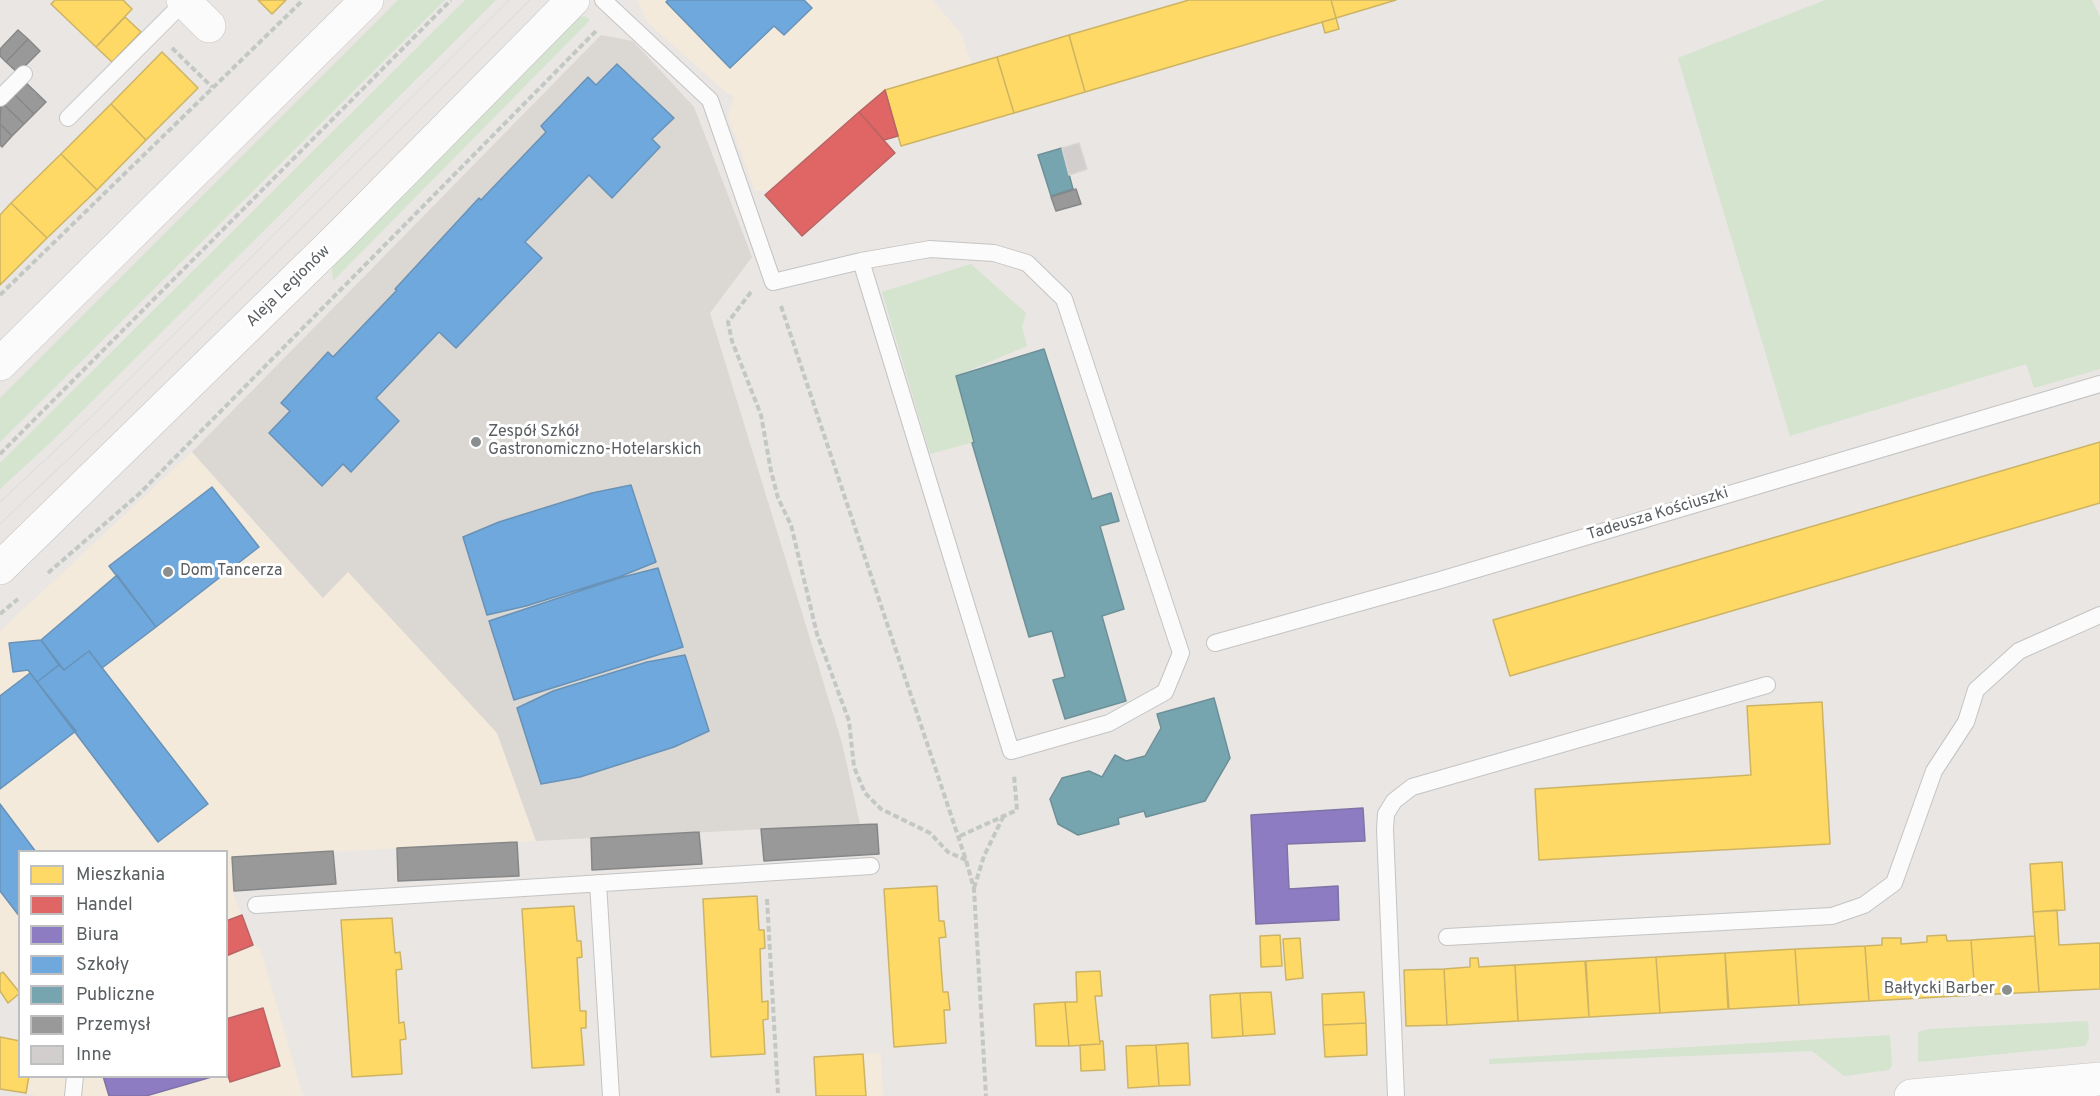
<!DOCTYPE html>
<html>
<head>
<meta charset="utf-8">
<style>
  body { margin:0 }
  #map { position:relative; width:2100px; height:1096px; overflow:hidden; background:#e9e6e3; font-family:Overpass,sans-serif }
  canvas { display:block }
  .legend { position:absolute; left:18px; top:850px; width:210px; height:228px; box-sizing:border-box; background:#fff; border:2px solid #bdbfc0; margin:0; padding:8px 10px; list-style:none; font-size:18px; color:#595e61 }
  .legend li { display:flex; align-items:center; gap:12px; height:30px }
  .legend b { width:30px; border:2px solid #bdbfc0 }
</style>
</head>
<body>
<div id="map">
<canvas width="2100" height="1096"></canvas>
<ul class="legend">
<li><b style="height:16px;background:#ffd966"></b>Mieszkania</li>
<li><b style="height:16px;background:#e06666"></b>Handel</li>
<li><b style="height:16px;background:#8e7cc3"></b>Biura</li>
<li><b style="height:16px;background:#6fa8dc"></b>Szkoły</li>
<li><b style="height:16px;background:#76a5af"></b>Publiczne</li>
<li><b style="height:16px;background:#999"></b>Przemysł</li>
<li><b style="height:16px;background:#d1cecd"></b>Inne</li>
</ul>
</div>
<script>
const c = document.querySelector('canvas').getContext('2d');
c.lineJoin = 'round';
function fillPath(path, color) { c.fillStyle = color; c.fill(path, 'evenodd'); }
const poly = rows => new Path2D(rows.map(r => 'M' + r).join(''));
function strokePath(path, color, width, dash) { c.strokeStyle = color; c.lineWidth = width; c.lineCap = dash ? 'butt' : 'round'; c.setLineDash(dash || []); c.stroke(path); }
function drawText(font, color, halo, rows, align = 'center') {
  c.font = font + ' Overpass,sans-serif'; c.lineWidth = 6; c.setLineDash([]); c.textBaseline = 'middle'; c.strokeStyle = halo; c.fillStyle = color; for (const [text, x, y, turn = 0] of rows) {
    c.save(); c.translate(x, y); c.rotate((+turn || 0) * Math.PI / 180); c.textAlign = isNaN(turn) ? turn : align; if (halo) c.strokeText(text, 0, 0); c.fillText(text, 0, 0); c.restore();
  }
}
const commercial = poly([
  [637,0,932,0,960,32,972,64,885,90,772,190,755,191,728,117,734,96,727,93,648,23],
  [192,452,322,598,348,571,497,733,536,841,232,857,234,896,253,945,260,948,303,1096,38,1096,26,1093,29,1077,226,1076,226,852,20,852,19,993,0,968,0,631],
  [881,1053,883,1096,816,1096,814,1057]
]);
const education = poly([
  [601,35,633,41,694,107,752,257,710,313,842,743,860,824,536,841,497,733,348,572,323,598,192,452]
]);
const green = poly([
  [398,0,445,0,0,442,0,398],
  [465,0,496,0,51,442,0,489,0,463],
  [1825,0,2092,0,2100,17,2100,369,2034,388,2026,364,1790,436,1678,58],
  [584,16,590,20,333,281,332,267,578,18],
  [971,264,1026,313,1022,327,1027,346,956,376,974,442,930,454,882,292],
  [2088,1021,2089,1038,2085,1046,1918,1062,1918,1032,1929,1029],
  [1890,1035,1892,1065,1889,1070,1844,1076,1812,1051,1489,1064,1489,1059]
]);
const homes = poly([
  [55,0,123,0,132,9,96,47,51,4,55,0],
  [258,0,286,0,272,14,258,0],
  [1189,0,1331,0,1336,18,1085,92,1069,35,1189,0],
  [1331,0,1396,0,1336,18,1331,0],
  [125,17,141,32,112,62,96,47,125,17],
  [1336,18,1339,29,1325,33,1322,22,1336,18],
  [1069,35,1085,92,1014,113,997,57,1069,35],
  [162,52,198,88,146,140,111,104,162,52],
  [997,57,1014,113,901,146,885,90,997,57],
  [111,104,146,140,97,190,61,154,111,104],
  [61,154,97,190,47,238,11,203,61,154],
  [11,203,47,238,0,285,0,215,11,203],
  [2100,442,2100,503,1510,676,1493,620,2100,442],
  [1822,702,1830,844,1539,860,1535,789,1751,775,1747,706,1822,702],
  [2062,862,2065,910,2033,912,2030,864,2062,862],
  [937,886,939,921,944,921,946,937,939,938,943,992,948,992,950,1010,944,1010,946,1043,894,1047,884,889,937,886],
  [757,896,759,930,764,930,765,948,760,949,762,1002,768,1001,768,1019,763,1020,765,1054,711,1057,703,899,757,896],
  [574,906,577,941,581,941,582,957,577,958,580,1011,586,1011,586,1028,581,1028,584,1065,532,1068,522,909,574,906],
  [2057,910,2059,945,2100,943,2100,989,2039,992,2033,912,2057,910],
  [392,918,395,953,400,952,402,969,396,970,399,1023,404,1022,406,1039,400,1040,402,1074,352,1077,341,920,392,918],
  [1280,935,1282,966,1261,967,1260,936,1280,935],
  [1946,935,1947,941,1971,940,1975,995,1869,1001,1865,946,1882,945,1882,938,1901,938,1901,944,1927,942,1927,936,1946,935],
  [2035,936,2039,992,1975,995,1971,940,2035,936],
  [1300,938,1303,978,1286,980,1283,939,1300,938],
  [1865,946,1869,1001,1799,1005,1795,949,1865,946],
  [1795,949,1799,1005,1729,1009,1725,953,1795,949],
  [1725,953,1728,1009,1660,1013,1656,957,1725,953],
  [1656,957,1660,1013,1589,1017,1586,961,1656,957],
  [1470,958,1478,958,1479,967,1515,965,1518,1021,1447,1025,1444,969,1470,967,1470,958],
  [1585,961,1589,1017,1518,1021,1515,965,1585,961],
  [1444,969,1447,1025,1406,1026,1404,970,1444,969],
  [1100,971,1102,996,1095,996,1100,1044,1069,1046,1065,1002,1077,1002,1076,972,1100,971],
  [3,972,20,993,8,1003,0,991,0,974,3,972],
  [1271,992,1275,1034,1243,1036,1240,993,1271,992],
  [1364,992,1366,1023,1323,1025,1322,994,1364,992],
  [1240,993,1243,1036,1212,1038,1210,995,1240,993],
  [1065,1002,1069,1046,1036,1046,1034,1004,1065,1002],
  [1366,1023,1367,1055,1325,1057,1323,1025,1366,1023],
  [0,1037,20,1041,20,1076,29,1076,26,1093,0,1089,0,1037],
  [1100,1041,1103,1041,1105,1070,1081,1071,1080,1045,1100,1044,1100,1041],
  [1188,1043,1190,1085,1159,1086,1156,1045,1188,1043],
  [1156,1045,1159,1086,1128,1088,1126,1046,1156,1045],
  [863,1054,866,1096,816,1096,814,1057,863,1054]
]);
const shops = poly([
  [885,90,898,136,884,140,859,112,885,90],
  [859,112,895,153,802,236,765,195,859,112],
  [242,915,253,945,226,956,226,921,242,915],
  [263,1008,280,1066,230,1082,226,1068,226,1019,263,1008]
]);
const offices = poly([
  [1363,808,1365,841,1287,844,1289,889,1338,886,1339,920,1256,924,1251,815,1363,808],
  [103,1076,215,1076,146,1096,109,1096,103,1076]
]);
const schools = poly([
  [668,0,804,0,812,8,784,35,774,26,730,68,666,2,668,0],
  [617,64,674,118,652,139,660,147,612,198,589,175,525,242,542,258,456,348,439,332,376,398,399,421,351,472,343,464,322,486,269,433,290,411,281,403,328,352,333,357,397,290,395,289,479,198,481,200,546,132,541,126,588,77,596,85,617,64],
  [631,485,656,562,619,577,526,606,487,615,463,537,499,522,592,493,631,485],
  [212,487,259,547,156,627,109,566,212,487],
  [658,568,683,647,514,700,489,621,619,578,658,568],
  [117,575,156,627,102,668,89,651,64,670,41,640,117,575],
  [41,640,59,665,37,682,28,670,13,672,9,643,41,640],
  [89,651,208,804,158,842,37,682,59,665,64,670,89,651],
  [685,655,709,731,674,747,580,777,541,784,517,708,553,691,647,662,685,655],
  [30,673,76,731,0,789,0,696,30,673],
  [0,804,36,852,20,852,20,917,0,891,0,804]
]);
const public = poly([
  [1062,148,1073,189,1051,196,1038,155,1062,148],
  [1044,349,1092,499,1111,493,1119,521,1100,526,1124,609,1102,616,1126,701,1065,719,1053,680,1065,677,1052,631,1029,637,972,443,974,442,956,376,1044,349],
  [1214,698,1230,758,1205,801,1146,817,1144,811,1118,818,1119,824,1078,835,1058,824,1050,799,1062,778,1089,771,1102,777,1115,755,1126,761,1145,756,1161,728,1157,714,1214,698]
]);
const industry = poly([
  [18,30,28,39,6,62,0,56,0,49,18,30],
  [28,39,40,51,18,73,6,62,28,39],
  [22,79,46,102,34,114,11,91,22,79],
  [11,91,34,114,24,124,1,102,11,91],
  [1,102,24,124,12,136,0,124,1,102],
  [0,124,12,136,2,147,0,145,0,124],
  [1076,189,1081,204,1056,211,1051,197,1076,189],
  [877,824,879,854,764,861,761,829,877,824],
  [699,832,702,864,592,870,591,838,699,832],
  [517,842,519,876,398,881,397,848,517,842],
  [333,851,336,884,234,891,232,857,333,851]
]);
const building = poly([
  [1079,143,1087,169,1069,175,1062,148,1079,143]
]);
const path = poly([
  [172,48,212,87],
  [751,292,728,322,732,341,761,415,771,471,778,498,791,525,817,634,849,721,854,767,865,793,881,809,930,833,948,852,966,860],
  [0,295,303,0],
  [781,306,966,860,974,889,986,1096],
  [0,454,451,0],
  [48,573,139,494,597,30],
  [0,614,18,599],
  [960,836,1017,810,1014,775],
  [974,888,984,856,1004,815],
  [767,899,778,1093]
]);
const service = poly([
  [603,0,710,100,773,282,861,261,930,249,994,253,1027,263,1064,299,1181,653,1165,692,1109,723,1011,751,861,261],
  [0,98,24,74],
  [68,118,186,0],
  [1215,643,1437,581,2100,384],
  [598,883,611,1096],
  [256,905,871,866],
  [1447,937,1832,916,1864,905,1894,883,1934,771,1966,722,1976,690,2019,651,2100,615],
  [73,1096,75,1076],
  [1396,1096,1385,829,1386,814,1394,801,1412,787,1767,685]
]);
const minor = poly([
  [183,0,209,26]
]);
const tertiary = poly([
  [1911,1096,2100,1079]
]);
const secondary = poly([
  [0,364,367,0],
  [0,568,342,234,573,0]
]);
const tram = poly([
  [0,502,92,416,509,0],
  [0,524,101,428,530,0]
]);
const markers = [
  [476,442,6,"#8b8e8e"],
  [168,572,6,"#8b8e8e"],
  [2007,990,6,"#8b8e8e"]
];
const streetNames = [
  ["Aleja Legionów",289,287,-44],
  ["Tadeusza Kościuszki",1658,515,-17]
];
const poiNames = [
  ["Zespół Szkół",488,433],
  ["Gastronomiczno-Hotelarskich",488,451],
  ["Dom Tancerza",180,572],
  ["Bałtycki Barber",1995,990,"right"]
];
fillPath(commercial, '#f4eadb');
fillPath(education, '#dbd7d2');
fillPath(green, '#d4e4ce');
fillPath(homes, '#ffd966');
strokePath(homes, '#cdb464', 1.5);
fillPath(shops, '#e06666');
strokePath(shops, '#b86464', 1.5);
fillPath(offices, '#8e7cc3');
strokePath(offices, '#7e73a6', 1.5);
fillPath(schools, '#6fa8dc');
strokePath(schools, '#6892b7', 1.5);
fillPath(public, '#76a5af');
strokePath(public, '#6d9098', 1.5);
fillPath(industry, '#999');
strokePath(industry, '#868788', 1.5);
fillPath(building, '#d1cecd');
strokePath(building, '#d8d6d2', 1.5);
strokePath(service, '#c4c4c4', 18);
strokePath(minor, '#c4c4c4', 34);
strokePath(tertiary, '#c4c4c4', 34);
strokePath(secondary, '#c4c4c4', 34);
strokePath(path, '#c3c8c5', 4, [6, 3]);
strokePath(service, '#fcfbfb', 16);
strokePath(minor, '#fcfbfb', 33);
strokePath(tertiary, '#fcfbfb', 33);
strokePath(secondary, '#fcfbfb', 33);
strokePath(tram, '#e0e0e0', 1.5);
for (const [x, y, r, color] of markers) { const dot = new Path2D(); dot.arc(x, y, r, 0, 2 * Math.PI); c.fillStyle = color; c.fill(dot); strokePath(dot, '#fff', 2); }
drawText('16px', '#595e61', '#fff', streetNames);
drawText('16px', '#595e61', '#fff', poiNames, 'left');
</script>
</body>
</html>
